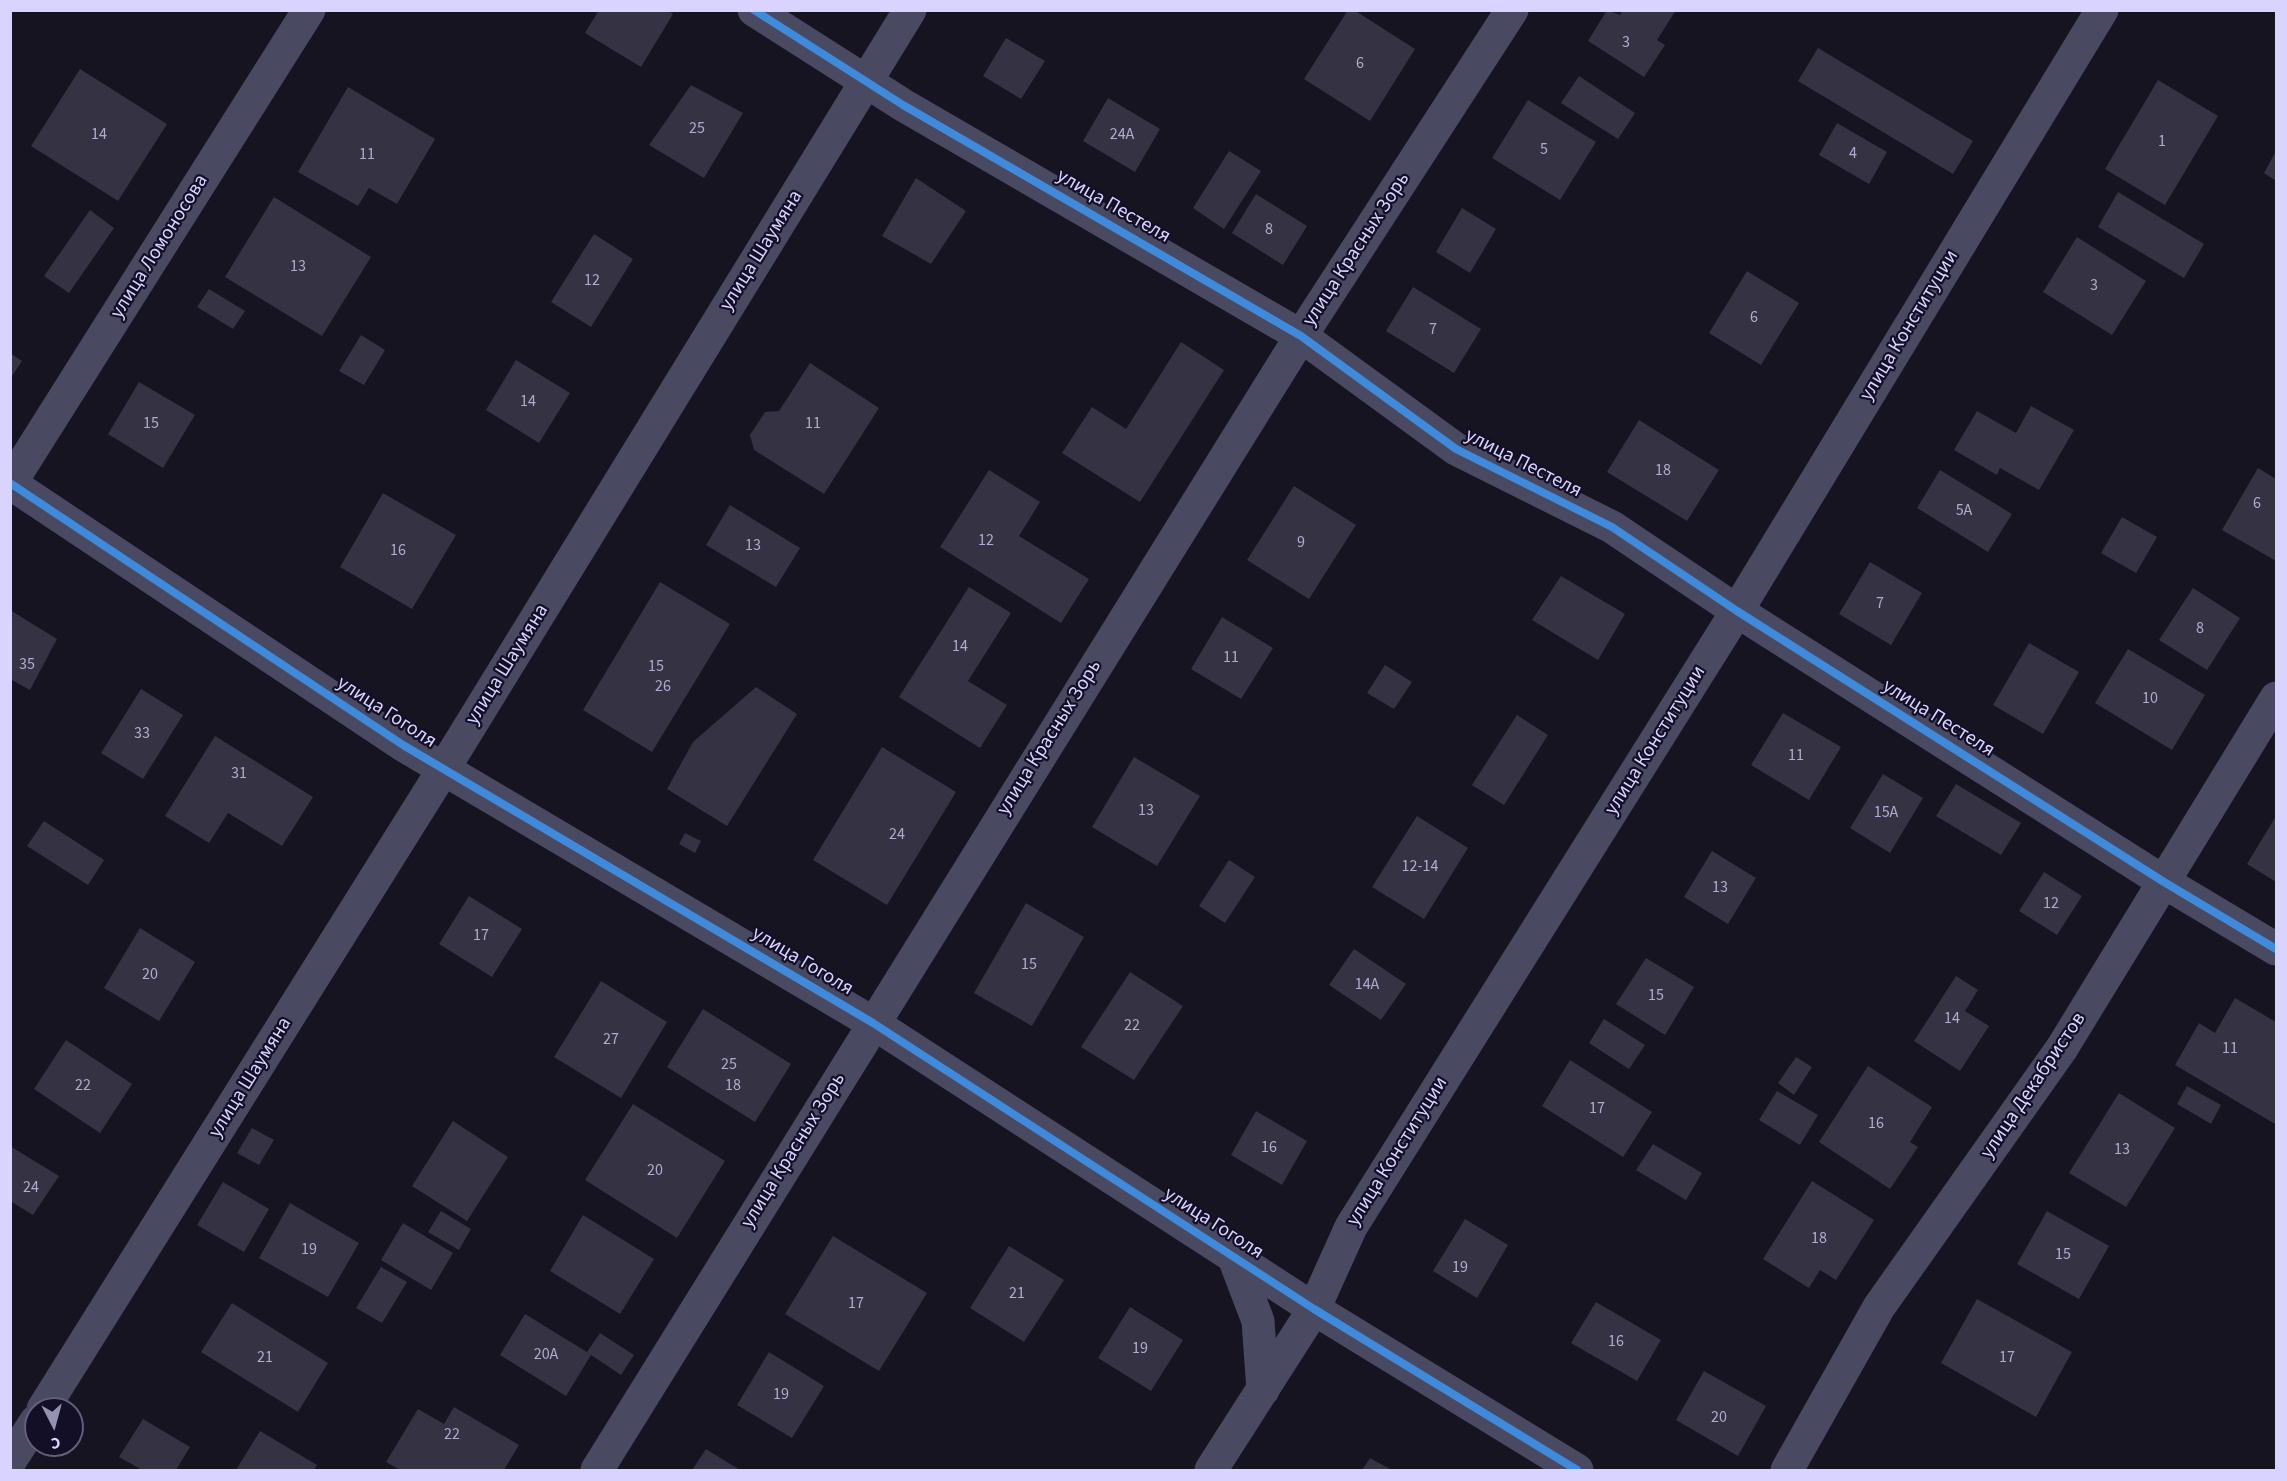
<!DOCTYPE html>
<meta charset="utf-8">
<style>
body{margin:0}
#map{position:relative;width:2287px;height:1481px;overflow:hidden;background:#161421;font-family:"Source Sans 3",sans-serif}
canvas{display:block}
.frame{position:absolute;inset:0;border:12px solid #d9d4ff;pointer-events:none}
.north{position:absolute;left:24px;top:1397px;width:60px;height:60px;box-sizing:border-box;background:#130f26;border:2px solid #625e7d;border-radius:50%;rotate:174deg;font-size:16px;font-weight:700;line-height:24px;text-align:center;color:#d9d4ff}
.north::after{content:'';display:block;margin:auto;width:21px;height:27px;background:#9591b1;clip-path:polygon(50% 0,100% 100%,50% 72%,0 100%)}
</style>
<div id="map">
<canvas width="2287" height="1481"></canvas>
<div class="frame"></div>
<div class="north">С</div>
</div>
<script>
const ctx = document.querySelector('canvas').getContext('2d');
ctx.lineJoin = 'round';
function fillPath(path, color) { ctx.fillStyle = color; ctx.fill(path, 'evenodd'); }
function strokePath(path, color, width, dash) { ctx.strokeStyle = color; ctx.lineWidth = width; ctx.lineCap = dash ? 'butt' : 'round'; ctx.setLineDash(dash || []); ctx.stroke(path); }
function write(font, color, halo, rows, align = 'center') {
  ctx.font = font + ' "Source Sans 3",sans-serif'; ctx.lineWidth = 4.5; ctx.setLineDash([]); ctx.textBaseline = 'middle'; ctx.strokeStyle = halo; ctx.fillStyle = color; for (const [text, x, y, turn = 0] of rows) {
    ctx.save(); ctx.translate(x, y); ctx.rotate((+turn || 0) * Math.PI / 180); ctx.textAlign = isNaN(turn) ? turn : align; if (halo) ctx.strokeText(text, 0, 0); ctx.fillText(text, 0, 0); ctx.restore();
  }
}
fillPath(new Path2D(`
 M599,10H667L673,14L641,67L585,33Z
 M1348,10H1354L1415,49L1370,121L1304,79Z
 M1607,10L1620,15L1623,10H1676L1657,40L1665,45L1644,77L1588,41Z
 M1006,38L1045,61L1021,99L983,76Z
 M1818,48L1973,141L1953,174L1798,81Z
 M80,69L167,124L118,201L31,146Z
 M1579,76L1635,113L1618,139L1561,103Z
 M2158,80L2218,116L2165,205L2105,169Z
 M691,85L743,113L704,178L649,145Z
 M348,87L435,139L397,204L369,188L358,206L298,172Z
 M1108,98L1160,129L1135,172L1083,141Z
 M1528,100L1596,142L1560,200L1492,158Z
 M1837,123L1887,152L1869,184L1819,155Z
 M1229,151L1261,171L1224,229L1193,208Z
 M2276,151V181L2264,173Z
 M916,178L966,211L931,264L882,236Z
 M2118,192L2204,244L2184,278L2098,227Z
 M1256,194L1307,226L1283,265L1232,233Z
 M274,197L371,257L322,336L225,277Z
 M1462,208L1496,229L1470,273L1436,252Z
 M90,210L114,228L69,293L44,276Z
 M594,234L633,259L591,327L551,302Z
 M2077,237L2146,281L2112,335L2043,292Z
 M1747,271L1799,303L1761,365L1709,333Z
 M1413,287L1481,329L1454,373L1386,331Z
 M209,289L245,311L233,329L197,307Z
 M361,335L385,350L364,385L339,371Z
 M1181,342L1224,370L1140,502L1062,453L1092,407L1126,429Z
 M10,353L22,361L10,379Z
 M516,360L570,393L539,443L486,410Z
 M810,363L879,408L824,494L754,450L750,435L765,412L779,411Z
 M139,382L195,415L163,468L108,434Z
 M2031,406L2074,430L2039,490L2000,468L1997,475L1954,450L1977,411L2016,433Z
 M1639,420L1719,470L1687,521L1607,472Z
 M2258,468L2276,479V561L2222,530Z
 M989,470L1040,502L1019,536L1089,579L1061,623L940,547Z
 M1940,470L2012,514L1988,552L1917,508Z
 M1294,486L1356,525L1309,599L1247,560Z
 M383,493L456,535L412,609L340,567Z
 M730,505L800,548L776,587L706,545Z
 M2122,517L2157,537L2136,573L2101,553Z
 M1870,562L1922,593L1891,645L1839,614Z
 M1561,576L1625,614L1598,660L1532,620Z
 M660,582L730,624L652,752L583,710Z
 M969,587L1011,613L968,681L1007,705L980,748L899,697Z
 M2193,588L2240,618L2207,670L2159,640Z
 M10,610L57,639L30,690L10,679Z
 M1222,617L1273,648L1241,699L1191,669Z
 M2029,643L2079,672L2043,734L1993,705Z
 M2128,649L2205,695L2172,750L2095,703Z
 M1385,665L1412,682L1394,709L1367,693Z
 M756,687L797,714L727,826L667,789L693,742Z
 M141,689L183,715L143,779L101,753Z
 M1783,713L1841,747L1809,800L1751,765Z
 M1517,715L1548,735L1504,805L1472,785Z
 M215,736L313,797L282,846L228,813L209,843L165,816Z
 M882,747L956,792L887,905L813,860Z
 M1134,757L1200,796L1157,866L1092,827Z
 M1883,774L1923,798L1890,853L1850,828Z
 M1956,784L2021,823L2001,855L1936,816Z
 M1417,816L1468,848L1424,919L1372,887Z
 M2276,816V882L2247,864Z
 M44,821L104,860L88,885L27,846Z
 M685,833L701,841L695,853L679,844Z
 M1712,851L1756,878L1728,924L1684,897Z
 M1229,860L1255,877L1225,923L1199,906Z
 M2044,872L2082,896L2057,935L2019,911Z
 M469,896L522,929L492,977L439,944Z
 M1026,903L1084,937L1032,1026L974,993Z
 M140,928L195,962L159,1021L104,988Z
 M1354,949L1406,984L1381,1020L1329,985Z
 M1646,958L1694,987L1665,1035L1616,1004Z
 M1130,972L1183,1006L1134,1080L1081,1047Z
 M1956,976L1978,990L1965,1011L1989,1026L1960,1071L1914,1041Z
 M601,981L667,1022L621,1098L554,1057Z
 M2235,998L2276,1022L2275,1124L2175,1065L2199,1023L2215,1033Z
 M703,1009L791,1064L755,1122L667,1067Z
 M1604,1019L1645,1045L1629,1069L1589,1043Z
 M66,1040L132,1084L100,1133L34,1089Z
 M1796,1057L1812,1067L1794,1095L1778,1083Z
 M1570,1060L1652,1112L1623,1157L1542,1106Z
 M1868,1066L1932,1107L1910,1142L1918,1147L1890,1189L1819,1142Z
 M2187,1086L2221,1105L2211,1124L2177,1104Z
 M1777,1091L1818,1115L1800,1145L1759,1120Z
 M2119,1093L2175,1128L2126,1207L2069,1173Z
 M633,1104L725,1161L677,1238L585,1180Z
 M1256,1111L1307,1141L1282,1185L1231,1155Z
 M453,1121L508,1157L467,1221L412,1186Z
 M252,1128L274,1140L259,1165L237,1153Z
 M1653,1144L1702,1173L1686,1200L1636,1170Z
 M10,1146L59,1176L33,1215L10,1201Z
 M1812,1181L1874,1220L1836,1280L1820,1270L1809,1288L1763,1259Z
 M223,1182L269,1209L244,1252L197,1225Z
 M290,1203L359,1243L328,1297L259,1258Z
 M441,1211L471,1229L459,1250L428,1232Z
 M2047,1211L2109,1246L2079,1299L2017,1264Z
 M583,1215L654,1259L620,1314L550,1271Z
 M1465,1219L1508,1245L1477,1298L1433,1271Z
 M403,1223L453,1253L431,1290L381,1260Z
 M833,1236L927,1293L879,1371L785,1314Z
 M1009,1246L1064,1280L1024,1342L970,1308Z
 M381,1267L407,1282L382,1323L356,1308Z
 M1977,1299L2072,1352L2036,1417L1941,1363Z
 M1596,1302L1661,1340L1637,1381L1571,1343Z
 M232,1303L328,1363L298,1412L201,1352Z
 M1130,1307L1183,1340L1151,1391L1098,1358Z
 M525,1314L587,1352L600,1333L634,1355L621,1375L591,1355L566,1396L500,1355Z
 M769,1352L824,1386L792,1438L737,1405Z
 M1704,1371L1766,1406L1738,1456L1676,1420Z
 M454,1407L519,1445L504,1470H400L386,1462L418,1409L444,1424Z
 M143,1419L190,1447L176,1470H142L119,1457Z
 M260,1431L317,1465L314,1470H236Z
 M706,1449L740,1470H692Z
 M1370,1458L1392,1470H1362Z`), '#343243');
strokePath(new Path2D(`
 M754,10L903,105L1301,336L1456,449L1612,527L1737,611L2164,882L2276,949
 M10,483L403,745L873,1023L1314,1309L1577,1470
 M10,484L309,10
 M1234,1258L1258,1321L1263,1390
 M43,1409L443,770L910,10
 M10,1461L36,1421
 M597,1470L1301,336L1512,10
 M1211,1470L1314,1309L1351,1227L1737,611L2102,10
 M1787,1470L1879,1307L2062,1048L2276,698`), '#4a4962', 33);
strokePath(new Path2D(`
 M754,10L903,105L1301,336L1456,449L1612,527L1737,611L2164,882L2276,949
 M10,483L403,745L873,1023L1314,1309L1577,1470`), '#408adc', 8);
write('16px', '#b0acd0', null, [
 ["3",1626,43],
 ["6",1360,64],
 ["25",697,129],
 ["14",99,135],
 ["24А",1122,135],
 ["1",2162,142],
 ["5",1544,150],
 ["4",1853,154],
 ["11",367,155],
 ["8",1269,230],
 ["13",298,267],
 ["12",592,281],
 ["3",2094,286],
 ["6",1754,318],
 ["7",1433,330],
 ["14",528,402],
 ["15",151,424],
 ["11",813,424],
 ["18",1663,471],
 ["6",2257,504],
 ["5А",1964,511],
 ["12",986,541],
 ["9",1301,543],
 ["13",753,546],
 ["16",398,551],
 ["7",1880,604],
 ["8",2200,629],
 ["14",960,647],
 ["11",1231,658],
 ["35",27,665],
 ["15",656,667],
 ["26",663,687],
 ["10",2150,699],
 ["33",142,734],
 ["11",1796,756],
 ["31",239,774],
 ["13",1146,811],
 ["15А",1886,813],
 ["24",897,835],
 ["12-14",1420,867],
 ["13",1720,888],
 ["12",2051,904],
 ["17",481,936],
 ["15",1029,965],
 ["20",150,975],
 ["14А",1367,985],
 ["15",1656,996],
 ["14",1952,1019],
 ["22",1132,1026],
 ["27",611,1040],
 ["11",2230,1049],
 ["25",729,1065],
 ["22",83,1086],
 ["18",733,1086],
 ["17",1597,1109],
 ["16",1876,1124],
 ["16",1269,1148],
 ["13",2122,1150],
 ["20",655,1171],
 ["24",31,1188],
 ["18",1819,1239],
 ["19",309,1250],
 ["15",2063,1255],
 ["19",1460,1268],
 ["21",1017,1294],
 ["17",856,1304],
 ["16",1616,1342],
 ["19",1140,1349],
 ["20А",546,1355],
 ["21",265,1358],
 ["17",2007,1358],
 ["19",781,1395],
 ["20",1719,1418],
 ["22",452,1435]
]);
write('20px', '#d9d4ff', '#130f26', [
 ["улица Пестеля",1113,207,30],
 ["улица Ломоносова",160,247,-58],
 ["улица Красных Зорь",1357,250,-57],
 ["улица Шаумяна",762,251,-58],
 ["улица Конституции",1910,326,-59],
 ["улица Пестеля",1523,464,27],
 ["улица Шаумяна",508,665,-58],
 ["улица Гоголя",386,713,33],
 ["улица Пестеля",1938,719,32],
 ["улица Красных Зорь",1050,738,-58],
 ["улица Конституции",1656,741,-58],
 ["улица Гоголя",802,962,31],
 ["улица Шаумяна",251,1078,-58],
 ["улица Декабристов",2034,1086,-56],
 ["улица Красных Зорь",794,1151,-58],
 ["улица Конституции",1398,1152,-58],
 ["улица Гоголя",1213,1224,33]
]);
</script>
